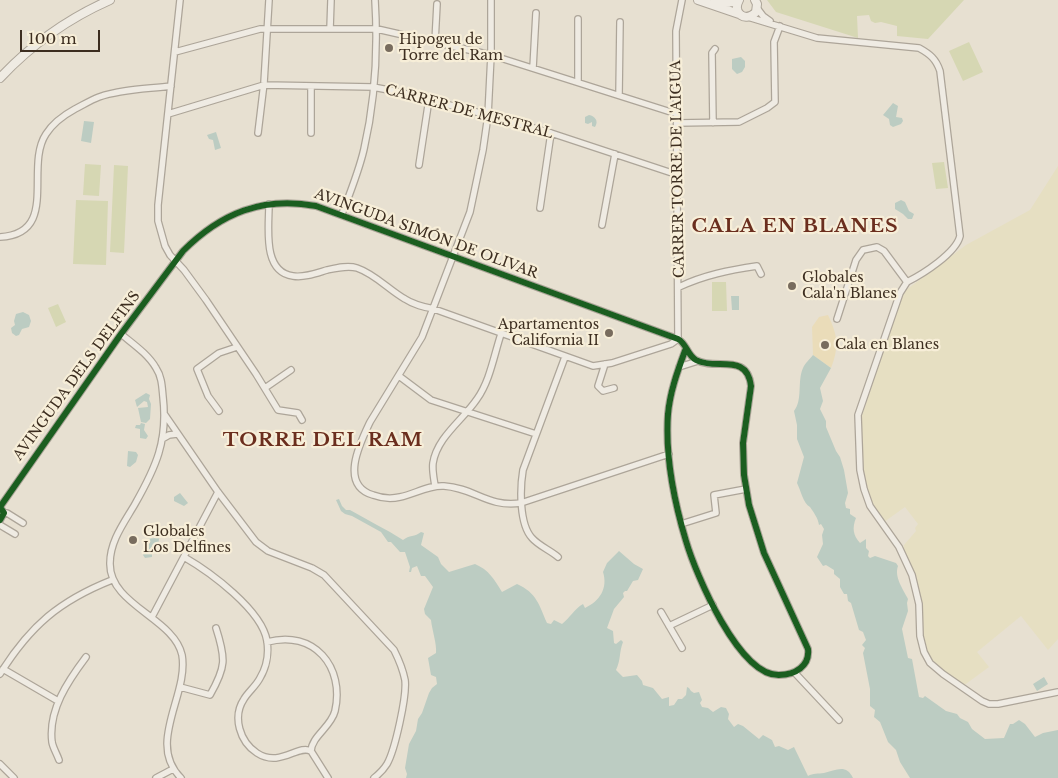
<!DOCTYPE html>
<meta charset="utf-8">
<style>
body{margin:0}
#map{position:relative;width:1058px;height:778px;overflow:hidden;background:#e7e0d1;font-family:"Libre Baskerville",serif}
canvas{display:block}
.scale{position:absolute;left:20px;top:30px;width:80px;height:22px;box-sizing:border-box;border:2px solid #3d2e20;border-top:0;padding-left:6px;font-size:15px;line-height:18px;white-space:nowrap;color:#3d2e20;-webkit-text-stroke:4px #f7eed8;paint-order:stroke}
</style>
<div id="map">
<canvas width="1058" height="778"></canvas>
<div class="scale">100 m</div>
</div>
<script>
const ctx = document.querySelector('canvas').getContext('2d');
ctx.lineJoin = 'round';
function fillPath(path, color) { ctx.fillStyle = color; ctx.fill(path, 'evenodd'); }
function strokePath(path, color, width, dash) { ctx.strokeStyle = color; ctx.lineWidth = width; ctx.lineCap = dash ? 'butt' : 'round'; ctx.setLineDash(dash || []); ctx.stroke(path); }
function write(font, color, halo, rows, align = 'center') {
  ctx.font = font + ' "Libre Baskerville",serif'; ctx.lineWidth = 4.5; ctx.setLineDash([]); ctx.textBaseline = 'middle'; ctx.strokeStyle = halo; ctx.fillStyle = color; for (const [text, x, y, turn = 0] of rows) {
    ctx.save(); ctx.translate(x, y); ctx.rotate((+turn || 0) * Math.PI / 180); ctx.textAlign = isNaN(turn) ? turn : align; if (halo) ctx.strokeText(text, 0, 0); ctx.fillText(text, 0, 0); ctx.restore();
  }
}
fillPath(new Path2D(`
 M1058,166V639L1048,650L1021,616L977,652L989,667L963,686L930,660L924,640L922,620L903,550L904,545L916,531L915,528L918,524L905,507L884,522L875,508L865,486L861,467L860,422L902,293L966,245L1030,210Z`), '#e6dfc2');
fillPath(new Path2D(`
 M767,0H964L928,39L897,36V26L881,22L875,23L871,21L869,15L857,16L858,38L776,12Z
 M969,42L983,72L963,81L949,51Z
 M944,162L948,188L936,189L932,163Z
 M85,164L101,165L99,196L83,195Z
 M114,165L128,166L124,253L110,252Z
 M76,200L108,201L106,265L73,264Z
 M712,282H726L727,311H712Z
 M58,304L66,322L56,327L48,308Z`), '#d6d7b3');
fillPath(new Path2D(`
 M828,315C838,335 839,348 831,368L813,355L812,327L819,317Z`), '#eadcb9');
fillPath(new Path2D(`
 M741,57L745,61V67L742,72L737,74L732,69V59Z
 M893,103L898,106L896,117L902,118L903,121L901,124L893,127L890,125L889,119L883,115Z
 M589,115C595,116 599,121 595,127L592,126V122L588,124L585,123V117Z
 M84,121L94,122L91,143L81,141Z
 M216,132L221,148L215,150L213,140L209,139L207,135Z
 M901,200L905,202L909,211L914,214L912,219H908L903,214L895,209V203Z
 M731,296H739V310H732Z
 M23,312L29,315L31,321L29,327L22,329L19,335L16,336L12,333L11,328L15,325L14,321L16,314Z
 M813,355L831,368L820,388L823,401L820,409L826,421V427L836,451L840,457L844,470L848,493L845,503L846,508L850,509V514L856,518C852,528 853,535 860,543L866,539V548L869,551L868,556L870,558L875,556L896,563L898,566C894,577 903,589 908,599L907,603L908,611L902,629L908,658L912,659L919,697L923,698L925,696L946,711L957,714L960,718L968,722L972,729L985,739L1004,738L1010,724H1013L1019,720L1025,724L1035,737L1043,733L1058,730V778H910L900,762L896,750L888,742L880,722L874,717L875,710L870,706V689L863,653L865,648L862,645L866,640L863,632L859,630L851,603L848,601L847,594H844L840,587V579L834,574V570L826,565L823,566L817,557L823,544L822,535L824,529L821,524L819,525C818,518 814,513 810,507C803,503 801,491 797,483L804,457L797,439V425L794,411C803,400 797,381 803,368C805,363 810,359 813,355Z
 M146,393L150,395L149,399L151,404L150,419L146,423L141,422L138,408L148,407L147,402L144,401L137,407L135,400Z
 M141,423L145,424L144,430L148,436L146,439L140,438V429L135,428L136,425H140Z
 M128,451L136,452L138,455L136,462L130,467L127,466Z
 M180,493L188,503L184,506L174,501V497Z
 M339,499L342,506L346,510H350C367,520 386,529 403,540C409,535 415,537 421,532L424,533L421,545L438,557L441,564L449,572L475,564C489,570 494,579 502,592L517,584C537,593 539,605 547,623L551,624L554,620L562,624C570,618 574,609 583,604L585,608C600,601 608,588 603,572L607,563L619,551L634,564L643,569L638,580L633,581L627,591H625L623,593L624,597L614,609L607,628L613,631L614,643L616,644L621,640L623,642C619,652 621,660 616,670L623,677L637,675L642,681L643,685L653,688L662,699L669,697V706L674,705L678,699H682L686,695L687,687L689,688L691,691L694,693L699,692L702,700L700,703L702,707L708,708L713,712L721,707L726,708L729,714L728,719L734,727L738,724L743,726L759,739L763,735L772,740L775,747L779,746L788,750L794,747L808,776C813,773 818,774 824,773C835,771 846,763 853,778H406L407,774L405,768L409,744L416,731L418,719L422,713L429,693L432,688L437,684L436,677L431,675L428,658L436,653C437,644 432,630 431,620L425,614L424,609L433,587L425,576H421L417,566L412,568L411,572H409L410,567L405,552H400L391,542H388L381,532L352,516L345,514L341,511L336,500Z
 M159,532L162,535L159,539L157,551L152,554V557L145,558L143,555L146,550L144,542L146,539L156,538V534Z
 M1044,677L1048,684L1037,691L1033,684Z`), '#bcccc2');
const minor = new Path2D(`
 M180,0L158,205V221L165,246L170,255L184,270L206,300L256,374L278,410L298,413L302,420
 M491,0V55L488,115L483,150L470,212L422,337L370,422C360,443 339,485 373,495C381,498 391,499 400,497C415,494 428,485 444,486C475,488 488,508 521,503L669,454
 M757,8L763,16L770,21
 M748,17L817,38L919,48C930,54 936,59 940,71L960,236C956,253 923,274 907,282
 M330,29L331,0
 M435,42L437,4
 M175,52L260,29H377L491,55L677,114
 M533,68L536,13
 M578,82V19
 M311,86V133
 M619,95L620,22
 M168,114L264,85L373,87L399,92L488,115L551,133L678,175
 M677,123L739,122L767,108L775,102L774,42L780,26
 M713,123L712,53L715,49
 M258,133L264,83L269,0
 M419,165L429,99
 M269,204C269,227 262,272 293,276C304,278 317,273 327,270C336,268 348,265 357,268C375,274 389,290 405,299C414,305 424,307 434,309L593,366L612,363L671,344L678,339
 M540,208L551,133
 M342,214C350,193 359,171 364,149C375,101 378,49 375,0
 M602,225L615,154
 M0,237C60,234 24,167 46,134C53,123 64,115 75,109C83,105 91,100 99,97C122,89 148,89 171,86
 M907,282L900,293L858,415L860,470L864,489L870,506L899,547L912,575L919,604L920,636L924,652L930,663L943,674L982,701L989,704H998L1058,692
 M679,287C704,275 730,270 757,266L761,274
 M837,319L856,260L863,250L877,247L884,251L907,282
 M121,334C133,344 148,354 156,368C162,377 162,387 163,397C168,441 156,467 135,504C124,523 110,541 110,563C109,605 174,618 182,655C189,695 146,743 181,778
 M678,339L676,31L682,0
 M605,364L598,386L603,391L614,388
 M679,367L698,361
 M399,376L431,400L536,434
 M265,388L291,370
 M219,411L208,396L197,369L219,353L237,347
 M165,415L218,492L256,542L268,551L312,568L324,575L394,650C399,660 403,670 405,680C407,696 395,750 387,764C384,769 379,774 374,778
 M162,439L169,435L177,434
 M435,486C434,479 432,470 433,463C437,437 463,420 477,399C490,381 494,355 501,334
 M4,513H7L23,523
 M0,520L4,513L0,507L121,334L183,251C221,213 263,196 316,206L678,339C687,344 687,355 696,360C716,371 747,352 751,386L743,443L744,475L749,505L764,553L808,649C810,666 795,675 779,675C739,676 696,575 686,541C674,501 665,456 668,414C670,391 678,370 686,348
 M681,524L716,513L714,495L746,489
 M0,525L15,534
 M184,557C210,572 262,610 267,641C269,654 266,668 260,678C256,686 248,692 244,699C232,717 240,742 257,753C280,768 298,744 311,751L328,778
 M558,557C550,550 539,546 532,538C519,524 520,488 523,470L565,357
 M661,612L682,648
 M152,617L218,492
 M669,626L713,605
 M267,642C314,629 345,667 335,711C331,727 312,736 311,751
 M3,669L58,701
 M795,673L839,720
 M0,674C30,626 59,601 112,580
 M180,687L210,695C226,667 226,659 216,628
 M59,760C57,754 53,748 52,742C48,710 68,681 86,657
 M0,764L14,778
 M156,778L173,769`);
const tertiary = new Path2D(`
 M698,0L739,14
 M739,0C732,13 745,23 756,12L757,4L755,0
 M714,3L737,2
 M0,78C31,45 69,18 110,0`);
strokePath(minor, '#ada599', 8);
strokePath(tertiary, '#ada599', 10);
strokePath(minor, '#efebe3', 5.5);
strokePath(tertiary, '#efebe3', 8);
strokePath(new Path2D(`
 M0,520L4,513L0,507L121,334L183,251C221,213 263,196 316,206L678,339C687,344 687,355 696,360C716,371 747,352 751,386L743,443L744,475L749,505L764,553L808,649C810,666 795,675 779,675C739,676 696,575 686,541C674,501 665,456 668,414C670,391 678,370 686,348`), '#1b5e20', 6);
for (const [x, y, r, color] of [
 [389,48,5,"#786c5e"],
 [792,286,5,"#786c5e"],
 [609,333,5,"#786c5e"],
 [825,345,5,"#786c5e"],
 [133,540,5,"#786c5e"]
]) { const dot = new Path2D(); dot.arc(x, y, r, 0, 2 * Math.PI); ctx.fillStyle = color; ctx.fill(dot); strokePath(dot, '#f7eed8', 2); }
write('14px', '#3d2e20', '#f7eed8', [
 ["Hipogeu de",399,40],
 ["Torre del Ram",399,56],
 ["Globales",802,278],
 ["Cala'n Blanes",802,294],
 ["Apartamentos",599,325,"right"],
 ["California II",599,341,"right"],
 ["Cala en Blanes",835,345],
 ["Globales",143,532],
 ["Los Delfines",143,548]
], 'left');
write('14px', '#3d2e20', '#f7eed8', [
 ["CARRER DE MESTRAL",469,112,15],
 ["CARRER TORRE DE L'AIGUA",678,169,-91],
 ["AVINGUDA SIMÓN DE OLIVAR",426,234,20],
 ["AVINGUDA DELS DELFINS",77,376,-54]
]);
ctx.letterSpacing = '1px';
write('bold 19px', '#6b2e1e', '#f7eed8', [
 ["CALA EN BLANES",795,227],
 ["TORRE DEL RAM",323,441]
]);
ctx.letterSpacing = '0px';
</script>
